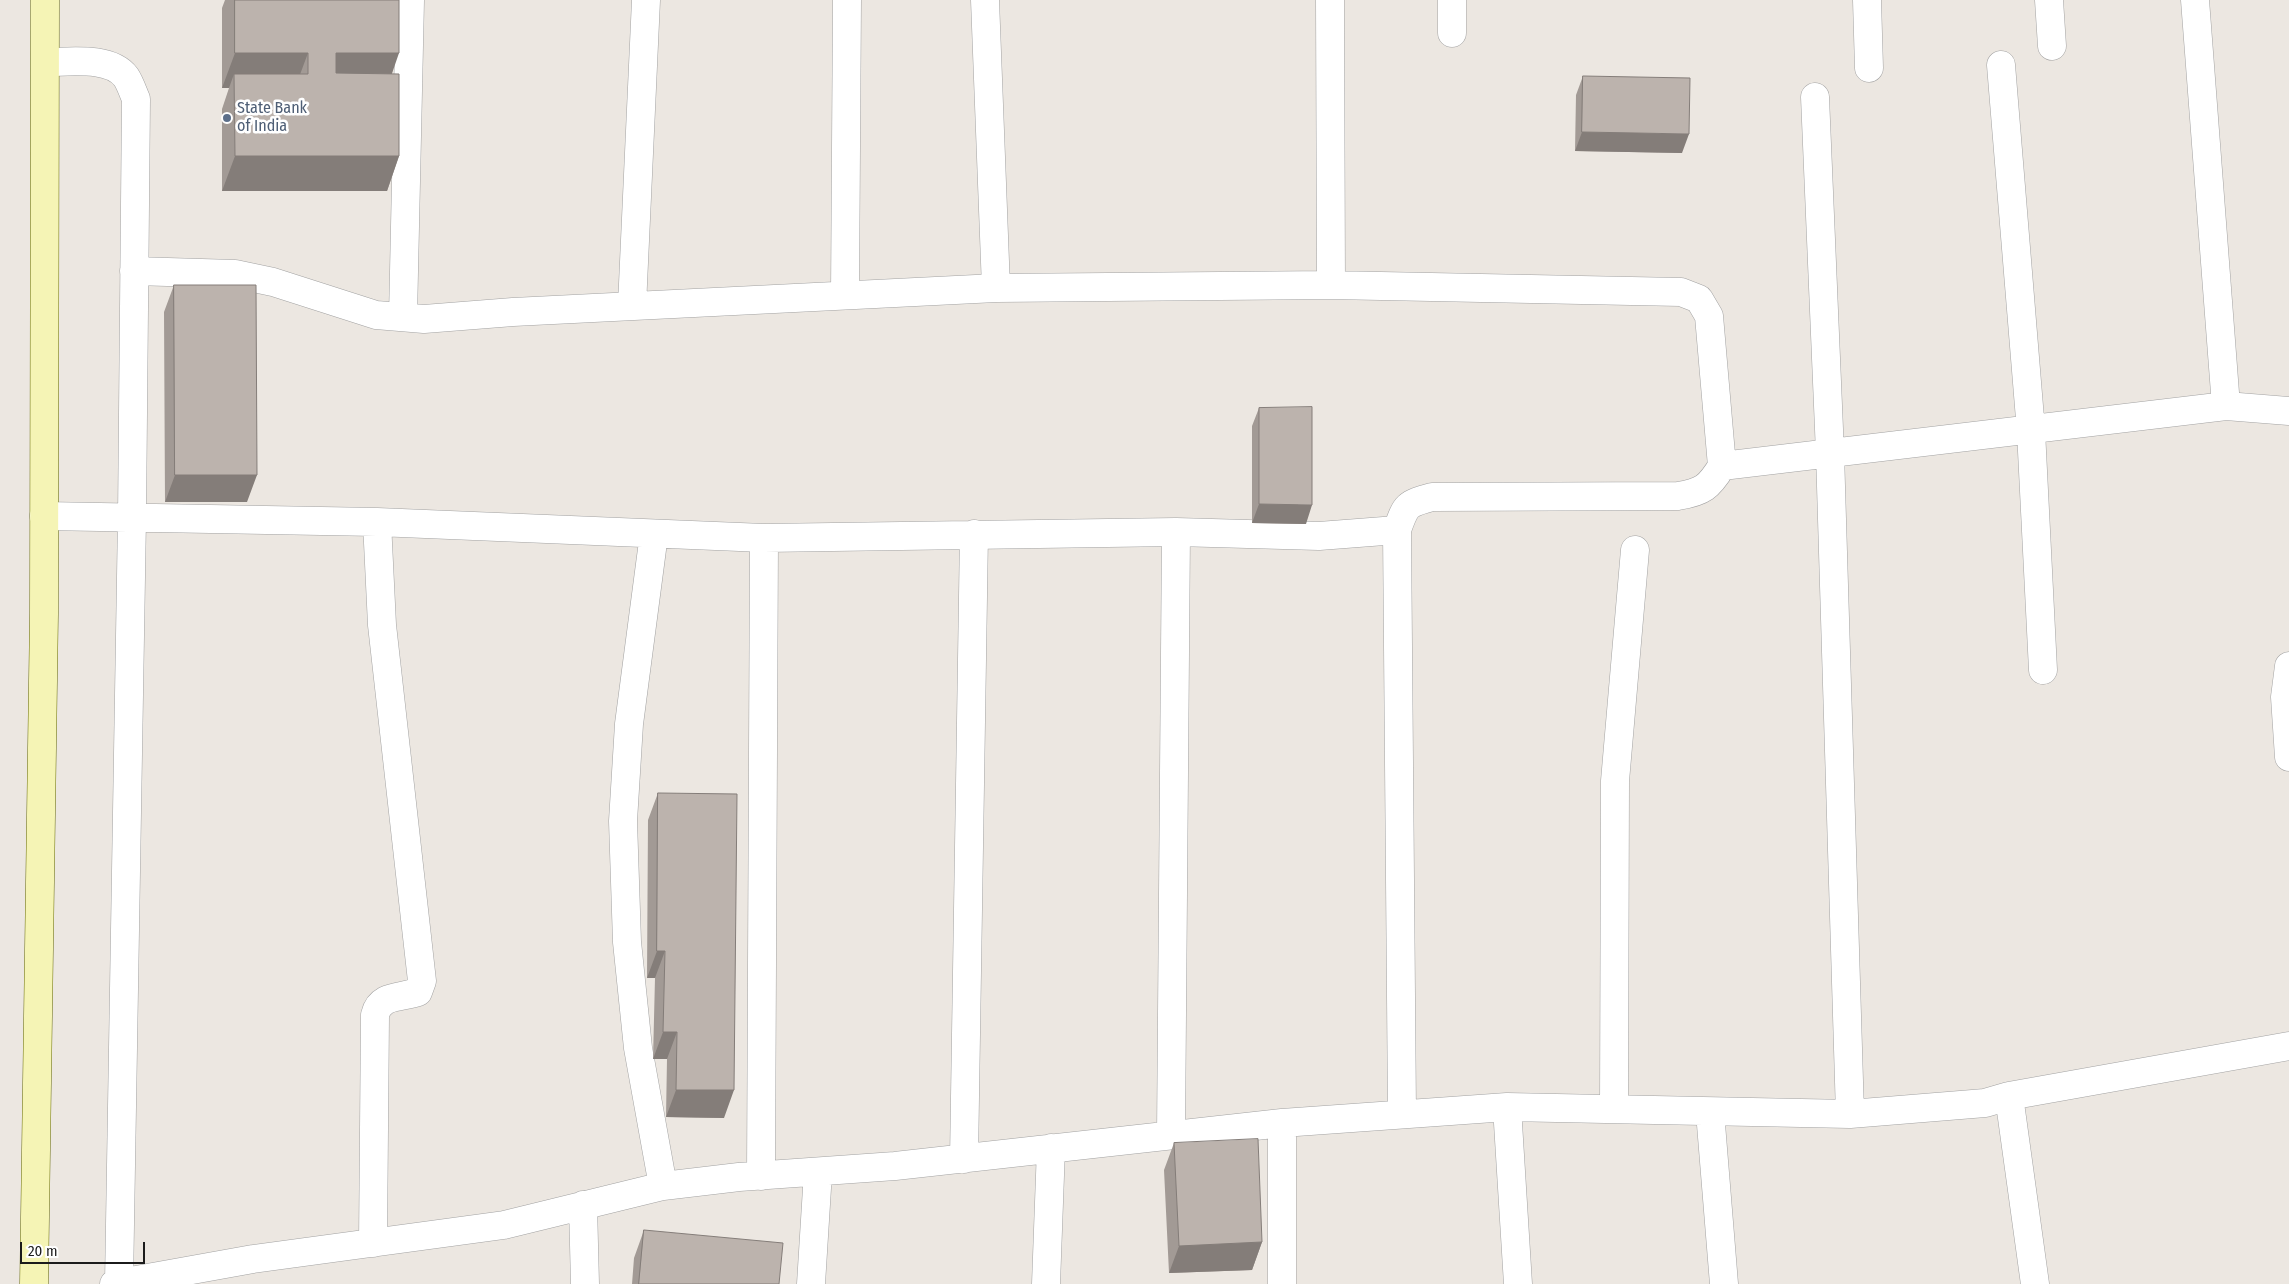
<!DOCTYPE html>
<style>
body{margin:0}
#map{position:relative;width:2289px;height:1284px;overflow:hidden;background:#ece7e1;font-family:"Fira Sans Condensed",sans-serif}
canvas{display:block}
.scale{position:absolute;left:20px;top:1242px;width:125px;height:22px;box-sizing:border-box;border:2px solid #1b1b1b;border-top:0;padding-left:6px;font-size:15px;line-height:18px;white-space:nowrap;color:#1b1b1b;-webkit-text-stroke:4px #fff;paint-order:stroke}
</style>
<div id="map">
<canvas width="2289" height="1284"></canvas>
<div class="scale">20 m</div>
</div>
<script>
const ctx = document.querySelector('canvas').getContext('2d');
ctx.lineJoin = 'round';
function strokePath(path, color, width, dash) { ctx.strokeStyle = color; ctx.lineWidth = width; ctx.lineCap = dash ? 'butt' : 'round'; ctx.setLineDash(dash || []); ctx.stroke(path); }
function fillPath(path, color) { ctx.fillStyle = color; ctx.fill(path, 'evenodd'); }
function write(font, color, halo, rows, align = 'center') {
  ctx.font = font + ' "Fira Sans Condensed",sans-serif'; ctx.lineWidth = 5; ctx.setLineDash([]); ctx.textBaseline = 'middle'; ctx.strokeStyle = halo; ctx.fillStyle = color; for (const [text, x, y, turn = 0] of rows) {
    ctx.save(); ctx.translate(x, y); ctx.rotate((+turn || 0) * Math.PI / 180); ctx.textAlign = isNaN(turn) ? turn : align; if (halo) ctx.strokeText(text, 0, 0); ctx.fillText(text, 0, 0); ctx.restore();
  }
}
const street = new Path2D(`
 M985,0L996,288L1331,285L1681,292L1699,299L1709,316L1722,466
 M1330,0L1331,285
 M1867,0L1869,68
 M2049,0L2052,46
 M1452,33V0
 M47,62C70,62 110,56 126,77C130,83 133,92 136,99L132,518L119,1283
 M2001,65L2031,431L2043,670
 M1815,97L1830,453L1850,1114
 M134,271L235,274L273,282L376,315L424,319L513,312L996,288
 M845,295L847,0
 M632,306L646,0
 M403,317L410,0
 M2226,406L2289,411
 M44,516L377,522L764,538L1176,532L1319,536L1397,530C1406,505 1406,504 1432,497L1678,496C1703,492 1709,487 1722,466L2226,406L2195,0
 M1397,530L1402,1113
 M654,534L629,724L623,821L627,942L638,1048L663,1186
 M2289,666L2285,697L2289,757
 M2009,1096L2035,1284
 M1507,1107L1850,1114L1985,1103L2009,1096L2289,1046
 M1614,1109L1615,781L1635,550
 M1710,1112L1724,1284
 M1282,1123V1284
 M1171,1134L1176,532
 M964,1159L974,534
 M761,1176L764,538
 M583,1205L585,1284
 M373,1243L375,1015C380,994 401,998 418,992L422,981L382,625L377,522
 M114,1284L253,1259L504,1225L663,1186L739,1177L895,1166L1282,1123L1507,1107L1518,1284
 M811,1284L818,1172
 M1046,1284L1051,1148`);
const secondary = new Path2D(`
 M34,1284L44,614L45,0`);
strokePath(street, '#a2a2a2', 29);
strokePath(secondary, '#666a0a', 29);
strokePath(street, '#fff', 28);
strokePath(secondary, '#f5f4b5', 28);
fillPath(new Path2D(`
 M225,0H399L392,73L399,156L387,191H222V109L229,88H222V8Z
 M1583,76L1682,153L1575,151L1576,95Z
 M174,285L247,502H165L164,312Z
 M1259,408L1306,524L1252,523V426Z
 M658,793L724,1118L666,1117L667,1059H653L655,978H647L648,820Z
 M1174,1143L1262,1242L1252,1270L1169,1273L1164,1170Z
 M644,1230L779,1284H632L634,1258Z`), '#a29a95');
fillPath(new Path2D(`
 M235,53H308L295,88L234,74L229,88H222Z
 M336,53H399L387,88H323Z
 M1582,132L1689,134L1682,153L1575,151Z
 M235,156H399L387,191H222Z
 M175,475H257L247,502H165Z
 M1259,504L1312,505L1306,524L1252,523Z
 M657,951H665L655,978H647Z
 M663,1032H677L667,1059H653Z
 M676,1090H734L724,1118L666,1117Z
 M1262,1242L1252,1270L1169,1273L1179,1246Z`), '#847d79');
const building = new Path2D(`
 M235,0H399V53H336V73L399,74V156H235L234,74H308V53H235Z
 M1583,76L1690,78L1689,134L1582,132Z
 M174,285H256L257,475H175Z
 M1312,407V505L1259,504V408Z
 M658,793L737,794L734,1090H676L677,1032H663L665,951H657Z
 M1258,1139L1262,1242L1179,1246L1174,1143Z
 M644,1230L783,1243L779,1284H639Z`);
fillPath(building, '#bcb3ad');
strokePath(building, '#847d79', 1);
for (const [x, y, r, color] of [
 [227,118,5,"#5c6f8a"]
]) { const dot = new Path2D(); dot.arc(x, y, r, 0, 2 * Math.PI); ctx.fillStyle = color; ctx.fill(dot); strokePath(dot, '#fff', 2); }
write('16px', '#4e5e75', '#fff', [
 ["State Bank",237,109],
 ["of India",237,127]
], 'left');
</script>
